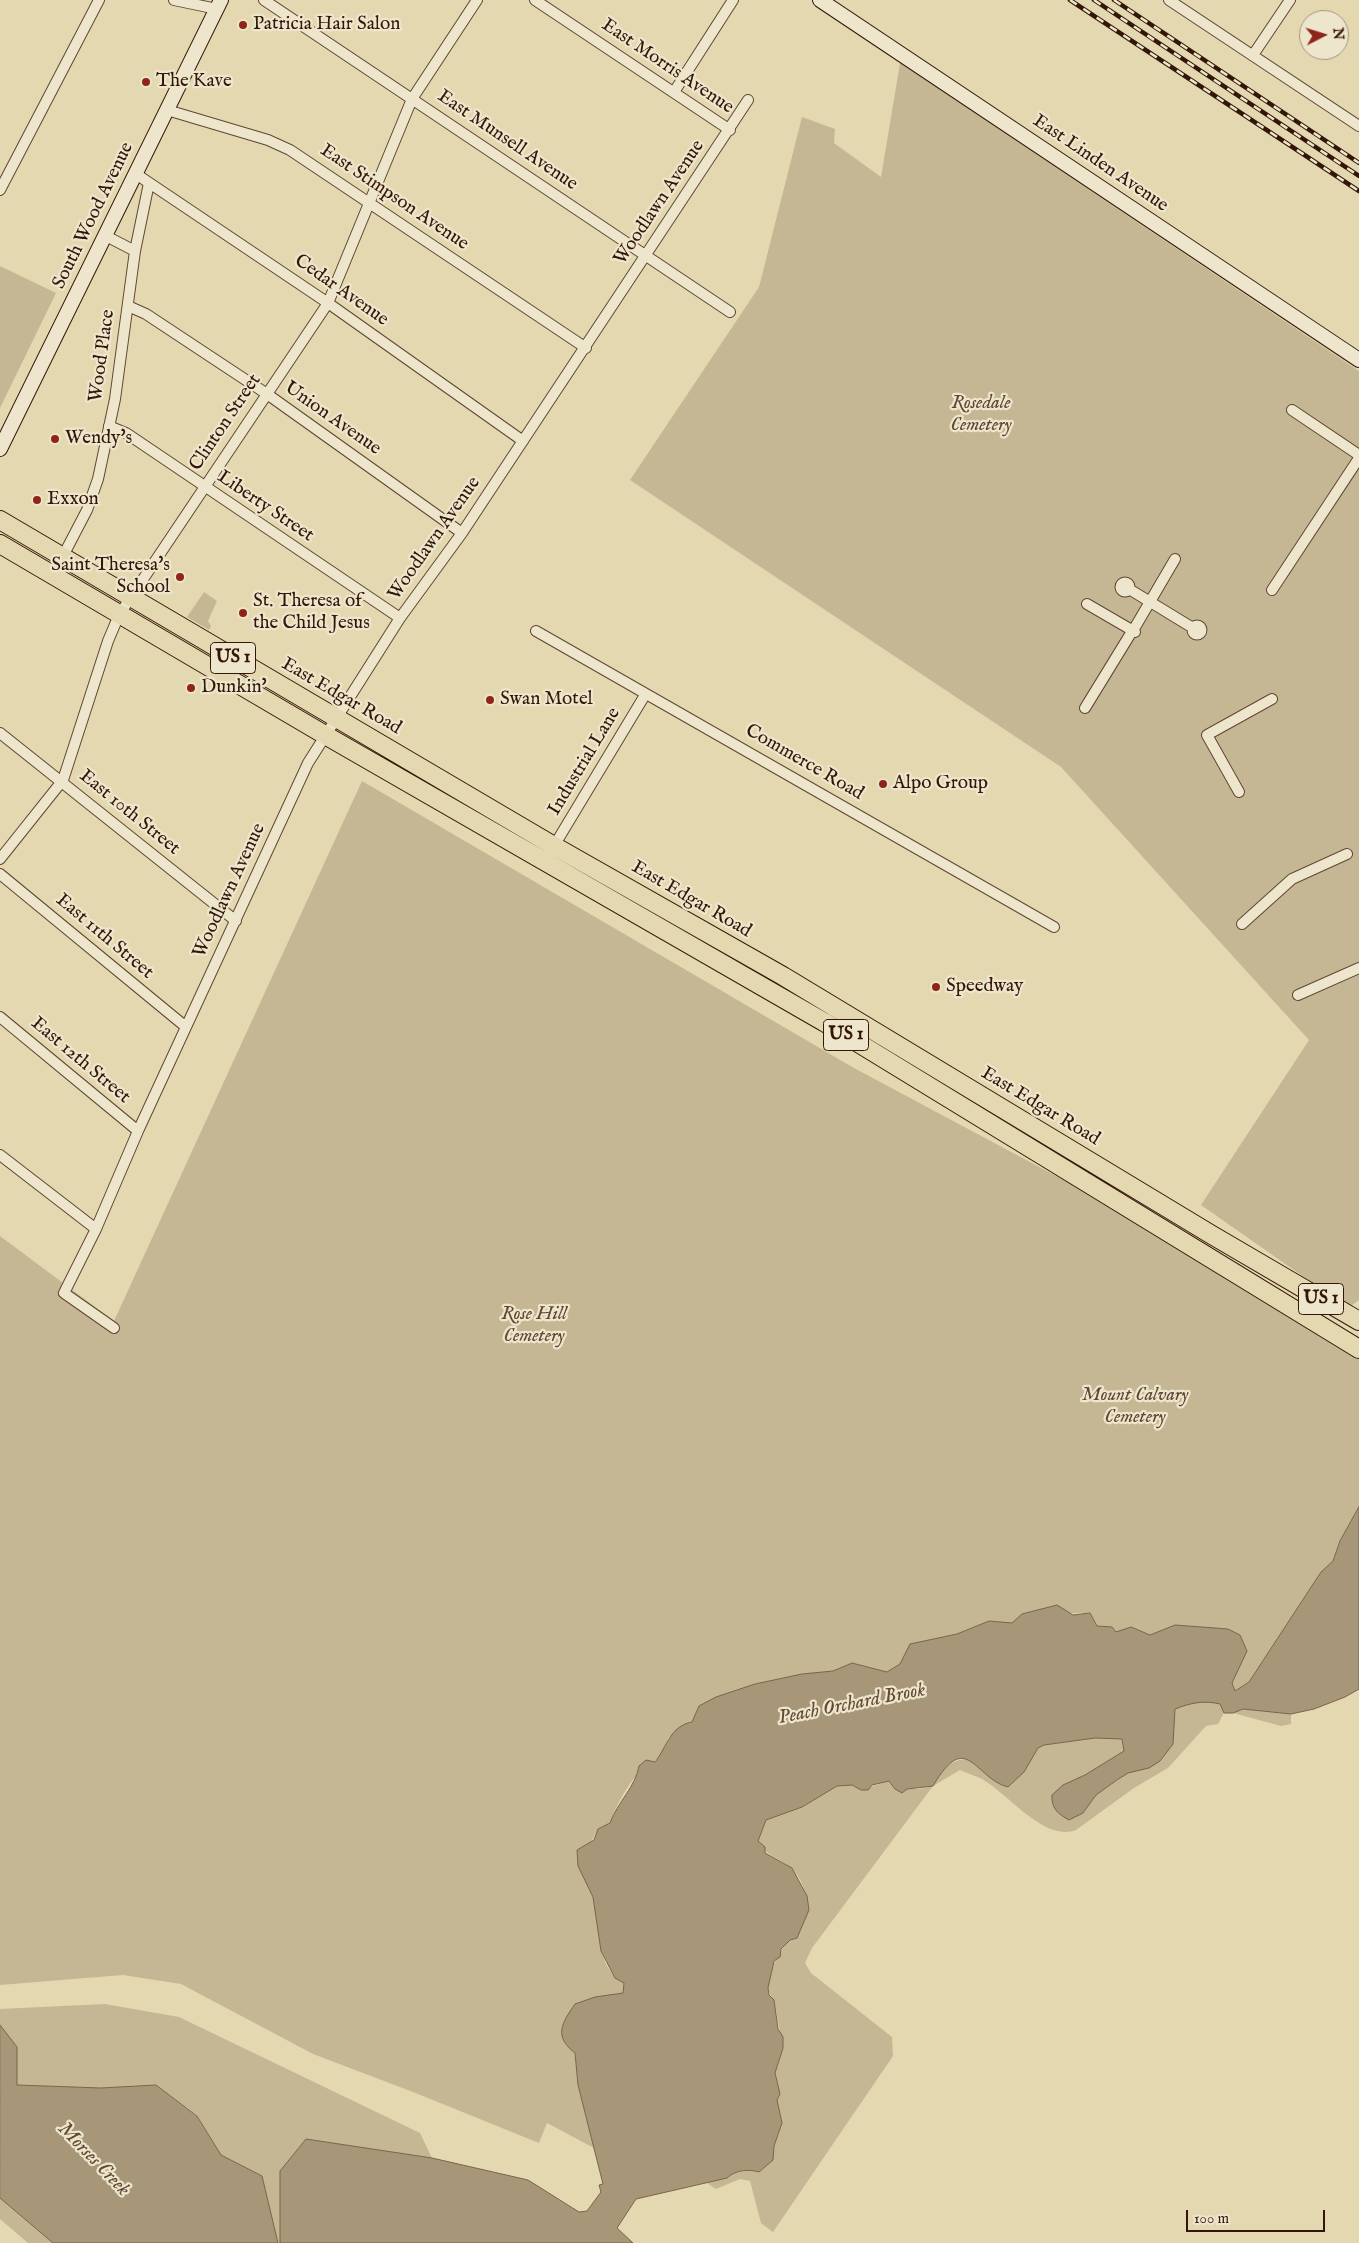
<!DOCTYPE html>
<style>
body{margin:0}
#map{position:relative;width:1359px;height:2243px;overflow:hidden;background:#e4d8b1;font-family:"IM FELL English",serif}
canvas{display:block}
.north{position:absolute;left:1299px;top:10px;width:50px;height:50px;box-sizing:border-box;background:#ede6cc;border:1px solid #a3937e;border-radius:50%;rotate:85deg;font-size:14px;font-weight:700;line-height:20px;text-align:center;color:#341608}
.north::after{content:'';display:block;margin:auto;width:18px;height:22px;background:#8f2418;clip-path:polygon(50% 0,100% 100%,50% 72%,0 100%)}
.scale{position:absolute;left:1186px;top:2210px;width:139px;height:22px;box-sizing:border-box;border:2px solid #341608;border-top:0;padding-left:6px;font-size:15px;line-height:18px;white-space:nowrap;color:#341608;-webkit-text-stroke:4px #ede6cc;paint-order:stroke}
</style>
<div id="map">
<canvas width="1359" height="2243"></canvas>
<div class="north">N</div>
<div class="scale">100 m</div>
</div>
<script>
const ctx = document.querySelector('canvas').getContext('2d');
ctx.lineJoin = 'round';
function fillPath(path, color) { ctx.fillStyle = color; ctx.fill(path, 'evenodd'); }
function strokePath(path, color, width, dash) { ctx.strokeStyle = color; ctx.lineWidth = width; ctx.lineCap = dash ? 'butt' : 'round'; ctx.setLineDash(dash || []); ctx.stroke(path); }
function write(font, color, halo, rows, align = 'center') {
  ctx.font = font + ' "IM FELL English",serif'; ctx.lineWidth = 4.5; ctx.setLineDash([]); ctx.textBaseline = 'middle'; ctx.strokeStyle = halo; ctx.fillStyle = color; for (const [text, x, y, turn = 0] of rows) {
    ctx.save(); ctx.translate(x, y); ctx.rotate((+turn || 0) * Math.PI / 180); ctx.textAlign = isNaN(turn) ? turn : align; if (halo) ctx.strokeText(text, 0, 0); ctx.fillText(text, 0, 0); ctx.restore();
  }
}
fillPath(new Path2D(`
 M900,63L1359,371V1300L1351,1306L1341,1303L1201,1205L1309,1040L1061,767L630,480L759,287L802,117L835,129L834,143L881,177Z
 M0,266L56,293L0,408Z
 M204,592L217,601L208,621L211,626L209,630L187,617Z
 M362,781L854,1068L1073,1185L1359,1359V1507L1340,1541L1333,1561L1321,1572L1249,1682L1234,1691L1232,1683L1235,1677L1228,1629L1175,1625L1150,1635L1131,1627L1116,1632L1112,1627L1097,1626L1090,1613L1022,1614L1012,1623L989,1621L957,1634L911,1644L900,1664L887,1672L852,1663L833,1671L802,1674L755,1684L716,1697L692,1722L668,1738C661,1762 654,1759 638,1774C627,1785 615,1808 610,1823L598,1829L578,1866C583,1876 591,1887 593,1898C600,1926 595,1968 624,1983L623,1993L595,1997L575,2053L578,2085L594,2148L547,2123L539,2143L413,2092L313,2054L181,1984L123,1975L0,1985V1236L114,1321Z
 M1209,1701L1220,1704L1224,1713L1218,1724L1206,1726L1168,1768L1134,1788L1076,1830C1045,1842 1010,1796 985,1781C978,1776 968,1774 960,1770L933,1786L812,1948L805,1963L811,1973L892,2037L893,2056L773,2232L761,2223L750,2181L740,2179L716,2189L707,2183C725,2178 740,2168 759,2172L773,2160L774,2146L782,2123L777,2100L780,2094L775,2073L783,2048L774,2000C753,1975 798,1932 809,1910C807,1896 802,1877 791,1868C777,1856 768,1858 758,1841L766,1820L802,1807L837,1786L852,1785L861,1790L889,1781L895,1789H919L933,1786C942,1770 950,1759 969,1759L981,1768L1029,1764C1033,1755 1035,1749 1044,1745L1095,1738L1122,1739L1125,1751L1085,1775L1063,1785L1083,1813L1096,1795L1128,1773L1175,1719L1174,1709L1190,1703Z
 M1243,1709L1291,1714V1724L1281,1726L1233,1713Z
 M105,2004L179,2017L420,2133L432,2158L306,2139L280,2171V2243H278L262,2176L221,2155L197,2115L156,2085L101,2088L17,2085V2047L0,2025V2009Z
 M0,2198L53,2243H28L0,2219Z`), '#c6b794');
const water = new Path2D(`
 M1359,1507V1689L1345,1697L1314,1709L1291,1714L1243,1709L1233,1713H1224L1220,1704C1204,1700 1190,1703 1175,1709L1173,1744L1160,1761L1149,1768L1128,1773L1117,1780L1096,1795L1083,1813L1069,1820C1058,1814 1051,1808 1052,1795L1063,1785L1085,1775L1124,1751L1122,1739L1095,1738L1044,1745L1038,1748L1024,1772L1008,1787C974,1778 967,1728 933,1786L907,1789L902,1793L895,1789L889,1781L872,1785L868,1790H861L852,1785L837,1786L802,1807L766,1820L758,1841L765,1847V1853L792,1868L807,1896L809,1910L797,1938L790,1940L781,1949L780,1957L774,1961L768,1988L769,1995L774,2000L778,2029L783,2037V2048L775,2073L780,2094L777,2100L782,2123L774,2146L773,2160L759,2172C749,2169 735,2170 727,2178L636,2199L617,2228L633,2243H280V2171L306,2139L432,2158L528,2180L579,2212L587,2211L601,2192L599,2185L603,2184L578,2085L575,2053C553,2036 562,2023 575,2004L595,1997L623,1993L624,1983L615,1978L601,1951L593,1897L578,1866L577,1850L594,1840L598,1829L610,1823C617,1803 636,1786 639,1766L646,1760L655,1762C667,1747 670,1726 692,1722L699,1706L716,1697L755,1684L802,1674L833,1671L852,1663L887,1672L900,1664L910,1644L957,1634L989,1621L1012,1623L1022,1614L1057,1605L1073,1615L1090,1613L1097,1626L1112,1627L1116,1632L1131,1627L1150,1635L1175,1625L1228,1629L1240,1635L1247,1651L1232,1683L1235,1691L1249,1682L1321,1572L1333,1561L1340,1541Z
 M0,2025L17,2047V2085L101,2088L156,2085L197,2116L221,2155L262,2176L278,2243H53L0,2198Z`);
fillPath(water, '#a89678');
strokePath(water, '#7a634b', 1);
const street = new Path2D(`
 M174,0L217,9
 M264,0L730,312
 M535,0L730,130
 M1169,0L1359,126
 M1253,55L1290,0
 M674,92L733,0
 M167,110L268,140L290,150L586,348
 M136,174L328,303L523,441
 M0,190L99,0
 M106,236L135,251
 M128,306L146,314L267,394L462,533
 M1292,410L1359,455
 M109,426L126,433L400,618
 M63,556L87,510L98,479L115,399L135,251L149,183
 M1120.5 587a4.5 4.5 0 1 1 9 0a4.5 4.5 0 1 1-9 0Z
 M1129,589L1193,628
 M1272,590L1359,458
 M1087,604L1130,629L1131,633L1135,632
 M1192.5 630a4.5 4.5 0 1 1 9 0a4.5 4.5 0 1 1-9 0Z
 M1134,629L1175,559
 M536,631L1054,927
 M1085,708L1131,633
 M0,733L236,921
 M1239,792L1207,735L1272,699
 M554,846L645,695
 M0,859L63,780L108,641L119,615L328,303L412,99L477,0
 M0,874L186,1027
 M1242,924L1292,879L1347,854
 M1298,995L1359,968
 M0,1017L138,1131
 M0,1155L96,1229
 M114,1328L64,1293L96,1229L138,1131L308,763L400,618L462,533L748,100`);
const secondary = new Path2D(`
 M820,0L1359,360
 M0,449L221,0`);
const highway = new Path2D(`
 M0,520L554,846L783,976L1212,1235L1359,1321
 M0,544L325,735L824,1022L1359,1349`);
strokePath(street, '#604632', 12);
strokePath(secondary, '#341608', 16);
strokePath(highway, '#341608', 20);
strokePath(street, '#ede6cc', 10);
strokePath(secondary, '#ede6cc', 14);
strokePath(highway, '#e4d8b1', 18);
const rail = new Path2D(`
 M1070,0L1359,191
 M1094,0L1359,176
 M1114,0L1359,163`);
strokePath(rail, '#341608', 4.5);
strokePath(rail, '#ede6cc', 2.5, [8]);
for (const [x, y, r, color] of [
 [243,25,5,"#8f2418"],
 [146,82,5,"#8f2418"],
 [55,439,5,"#8f2418"],
 [37,500,5,"#8f2418"],
 [180,577,5,"#8f2418"],
 [243,613,5,"#8f2418"],
 [191,688,5,"#8f2418"],
 [490,700,5,"#8f2418"],
 [883,784,5,"#8f2418"],
 [936,987,5,"#8f2418"]
]) { const dot = new Path2D(); dot.arc(x, y, r, 0, 2 * Math.PI); ctx.fillStyle = color; ctx.fill(dot); strokePath(dot, '#ede6cc', 2); }
for (const [x, y, w] of [
 [233,658,45],
 [846,1035,45],
 [1321,1299,45]
]) { const box = new Path2D(); box.roundRect(x - w / 2, y - 15.5, w, 31, 4); ctx.fillStyle = '#ede6cc'; ctx.fill(box); strokePath(box, '#341608', 1); }
write('bold 18px', '#341608', null, [
 ["US 1",233,658],
 ["US 1",846,1035],
 ["US 1",1321,1299]
]);
write('19px', '#341608', '#ede6cc', [
 ["Patricia Hair Salon",253,25],
 ["The Kave",156,82],
 ["Wendy's",65,439],
 ["Exxon",47,500],
 ["Saint Theresa's",170,566,"right"],
 ["School",170,588,"right"],
 ["St. Theresa of",253,602],
 ["the Child Jesus",253,624],
 ["Dunkin'",201,688],
 ["Swan Motel",500,700],
 ["Alpo Group",893,784],
 ["Speedway",946,987]
], 'left');
write('19px', '#341608', '#ede6cc', [
 ["East Morris Avenue",667,67,34],
 ["East Munsell Avenue",507,141,34],
 ["East Linden Avenue",1100,164,34],
 ["East Stimpson Avenue",394,198,34],
 ["Woodlawn Avenue",660,203,-56],
 ["South Wood Avenue",94,216,-64],
 ["Cedar Avenue",341,291,35],
 ["Wood Place",103,356,-82],
 ["Union Avenue",332,419,35],
 ["Clinton Street",226,423,-56],
 ["Liberty Street",265,507,34],
 ["Woodlawn Avenue",435,539,-55],
 ["East Edgar Road",341,697,30],
 ["Industrial Lane",585,762,-59],
 ["Commerce Road",804,763,30],
 ["East 10th Street",129,813,39],
 ["Woodlawn Avenue",230,891,-65],
 ["East Edgar Road",691,900,30],
 ["East 11th Street",104,937,40],
 ["East 12th Street",80,1061,40],
 ["East Edgar Road",1040,1107,31]
]);
write('italic 19px', '#604632', '#ede6cc', [
 ["Rosedale",981,404],
 ["Cemetery",981,426],
 ["Rose Hill",534,1315],
 ["Cemetery",534,1337],
 ["Mount Calvary",1135,1396],
 ["Cemetery",1135,1418]
]);
write('italic 20px', '#624935', '#ede6cc', [
 ["Peach Orchard Brook",852,1705,-11],
 ["Morses Creek",93,2160,46]
]);
</script>
